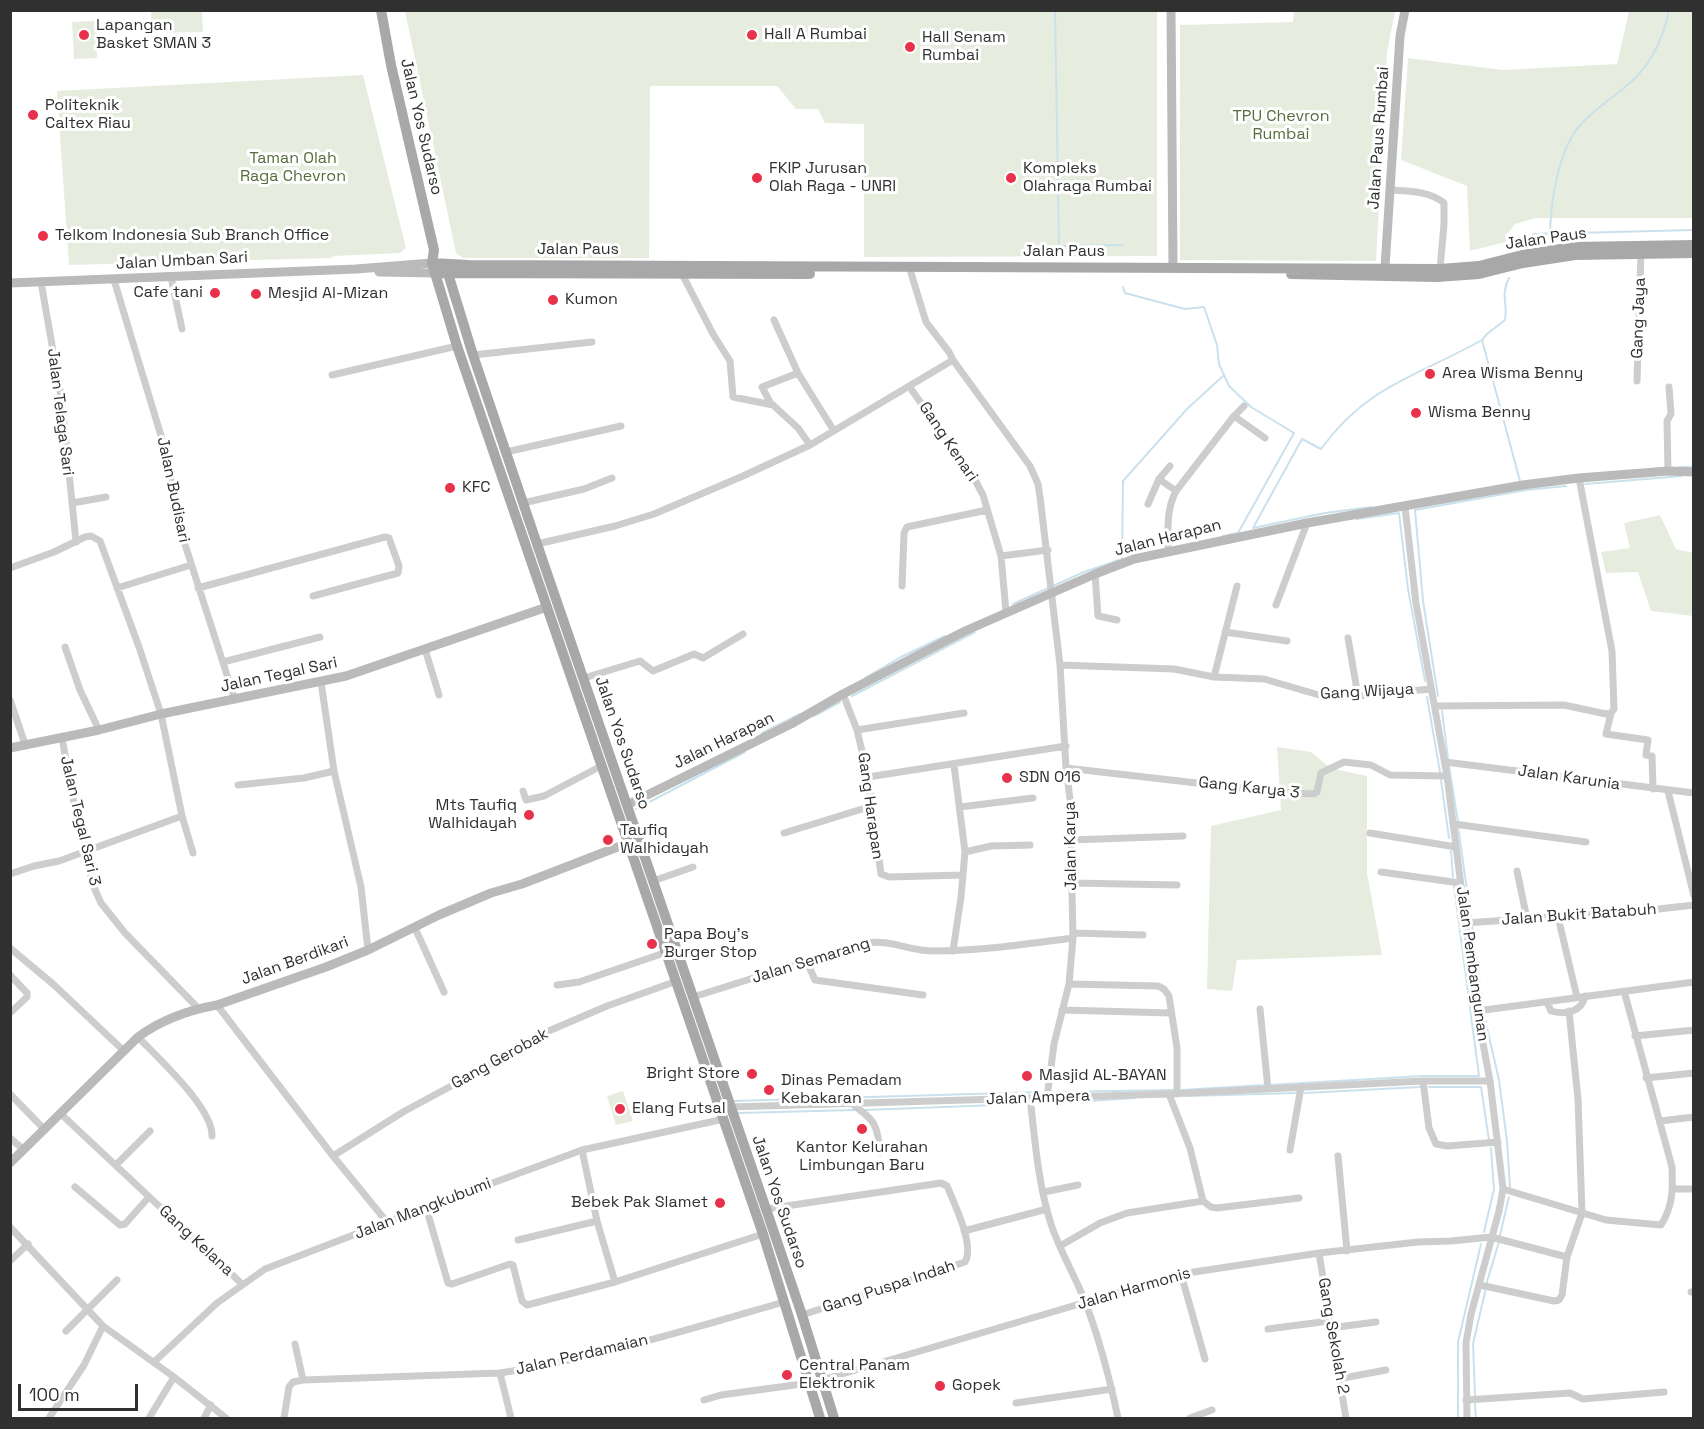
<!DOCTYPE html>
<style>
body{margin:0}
#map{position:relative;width:1704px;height:1429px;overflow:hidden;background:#fff;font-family:"Space Grotesk",sans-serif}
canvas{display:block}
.frame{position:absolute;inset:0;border:12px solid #303030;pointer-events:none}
.scale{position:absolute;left:18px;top:1384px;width:120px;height:27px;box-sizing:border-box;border:3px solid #303030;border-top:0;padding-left:8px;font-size:18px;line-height:21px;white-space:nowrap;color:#303030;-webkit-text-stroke:4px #fff;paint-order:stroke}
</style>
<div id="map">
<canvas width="1704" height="1429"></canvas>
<div class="frame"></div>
<div class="scale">100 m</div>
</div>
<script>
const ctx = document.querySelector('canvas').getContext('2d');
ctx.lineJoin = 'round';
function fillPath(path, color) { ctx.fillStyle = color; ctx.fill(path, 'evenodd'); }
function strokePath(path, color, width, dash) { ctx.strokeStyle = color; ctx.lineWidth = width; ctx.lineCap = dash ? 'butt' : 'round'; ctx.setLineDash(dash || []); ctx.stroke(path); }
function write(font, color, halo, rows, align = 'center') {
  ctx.font = font + ' "Space Grotesk",sans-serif'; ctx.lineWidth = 6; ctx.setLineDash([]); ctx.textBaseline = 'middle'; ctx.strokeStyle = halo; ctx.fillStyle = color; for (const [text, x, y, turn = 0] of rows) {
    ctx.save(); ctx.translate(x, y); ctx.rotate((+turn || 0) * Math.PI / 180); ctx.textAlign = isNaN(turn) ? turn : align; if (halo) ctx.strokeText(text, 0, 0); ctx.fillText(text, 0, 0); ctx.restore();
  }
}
fillPath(new Path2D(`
 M151,11H202L203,32L152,33Z
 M405,11H1157V256L864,257V124L825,123L818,109H796L777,86H650L649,258H463L456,253Z
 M1294,11H1395L1387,52L1376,261L1180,260V25L1293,22Z
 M1693,11V218H1536L1515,224L1510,231L1505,234L1506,242L1470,251L1467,186L1401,160L1408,58L1503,70L1617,64L1629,11Z
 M95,21L97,58L74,59L72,22Z
 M363,75L406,248L400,253L335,256L330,258L69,265L57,91Z
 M1660,515L1676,549L1693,553V616L1651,611L1638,572L1606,573L1601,552L1630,548L1624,523Z
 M1277,747L1311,752L1330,768L1367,776V873L1382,955L1237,960L1232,991L1207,989L1211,826L1281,810Z
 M623,1091L633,1121L616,1125L607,1096Z`), '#e7edde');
strokePath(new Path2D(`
 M1055,10L1059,246L1123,245
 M1550,233C1551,200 1558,150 1581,124C1594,110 1609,100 1624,88C1648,69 1663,41 1669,10
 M1533,234L1694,230
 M1123,287L1125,293L1185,309L1204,307L1217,345L1219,364L1229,386L1251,407L1294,433L1238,533L1223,536
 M1482,340L1520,481
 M1679,467H1694
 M1585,484L1682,476
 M1357,519L1399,513L1408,589L1425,681
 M1254,526L1302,439L1321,449C1367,385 1418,376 1482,340L1487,334L1505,320C1508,302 1500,296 1509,278
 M1253,528L1325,513L1371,507
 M1122,559L1123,481L1187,409L1223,376
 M1013,604L1084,572L1119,560
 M865,678L901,657L945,636
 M852,696L975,632
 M1438,696L1423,601L1415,510L1526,490L1566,486
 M1427,697L1440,772
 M1442,710L1448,759
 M814,716L840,702
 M762,733L800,714
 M1449,766L1458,822
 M1441,780L1449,838
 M636,809L745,752
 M1458,827L1471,918
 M1451,851L1453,877
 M1472,926L1483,1008
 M1484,1015L1499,1080L1507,1141L1510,1187
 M1269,1085L1423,1076H1479L1454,885
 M1429,1087H1481L1489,1140
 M1181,1090L1265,1085
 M1055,1092L1173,1090
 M1305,1093L1420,1087
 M1188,1096L1297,1093
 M734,1101L1040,1092
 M1039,1104L1135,1098
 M865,1110L1023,1104
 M738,1113L855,1110
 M1484,1232L1494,1189L1491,1148
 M1500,1235L1509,1197
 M1486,1285L1499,1242
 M1475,1396L1473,1344L1486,1288
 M1475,1404L1476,1418
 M1458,1418V1342L1481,1244`), '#cae1ed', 2);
strokePath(new Path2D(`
 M1390,190C1408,191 1430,191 1444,203V224L1440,269
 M911,273L926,322L949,352L953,360L1030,466L1038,484L1040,497L1060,665L1066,768L1070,799L1073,938L1069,984L1054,1044L1047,1098
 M682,274L713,334L730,361L733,397L773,405L798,428L810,445
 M171,277L182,329
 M114,280L165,449L181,532L235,700
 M41,282L62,402L76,542
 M774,320L798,373
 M473,355L592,342
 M332,375L457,346
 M1637,381L1641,254
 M909,386L975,480L983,495L1001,556L1006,612
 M771,404L762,387L798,373L834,431
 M1234,416L1265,438
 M506,452L621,426
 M1668,471L1667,421L1671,414L1669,387
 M1159,479L1176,491
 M72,503L106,497
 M523,503L584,489L612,478
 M1148,504L1159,479L1170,466
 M1405,507L1416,603L1447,776L1477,1011L1490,1081L1503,1189L1499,1211L1471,1314L1466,1343L1467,1418
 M537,544L615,526L654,514L743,476L810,445L953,360
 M1168,551C1168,530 1166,510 1176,491L1234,416L1244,406
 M1001,556L1048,550
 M10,568L54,552L85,537L91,536L100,541L139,647L161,714L182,816L193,853
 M1095,574L1098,616L1117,620
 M902,586L904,533L907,527L987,510
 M117,588L191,565
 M198,588L385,537L389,538L399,566L398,573L313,596
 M1276,605L1307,523
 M1225,632L1287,641
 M1348,638L1358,696
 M65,647L80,690L99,730
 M425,649L439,695
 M223,662L320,637
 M1060,665L1174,669L1214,677L1264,679L1319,695L1358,696L1431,689
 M1214,677L1237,586
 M584,678L640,661L653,671L694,654L703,658L743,634
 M321,682L334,771L361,887L368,950
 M843,694L857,730L868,777L881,874L889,877L963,875
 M10,700L25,744
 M1435,706L1564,705L1606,714L1611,713L1614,709L1612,651L1579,478
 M1611,713L1606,734L1648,740L1646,755L1652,756L1653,789
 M857,730L964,713
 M62,738L77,820L87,851L92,883L101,903L125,933L198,1008
 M1445,762L1694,793
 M1066,768L1275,792L1314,794L1317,792L1321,773L1344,762L1371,765L1390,775L1447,776
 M868,777L1066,746
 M238,785L304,778L334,771
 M523,791L526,800L544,796L603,765
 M1668,791L1694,896
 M960,807L1033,798
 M1454,824L1586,842
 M784,833L872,806
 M1370,833L1456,847
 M1071,840L1183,836
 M965,852L991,846L1030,845
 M1517,871L1527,919
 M1381,872L1460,883
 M10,874L34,866L59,861L182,816
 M653,881L693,867
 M1072,883L1177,885
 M1558,917L1577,997
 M1465,923L1641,911L1694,905
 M415,928L444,992
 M1073,933L1143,935
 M10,948L53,984L124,1051
 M953,951L961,897L965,852L954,765
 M807,962L815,980L923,995
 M10,975L27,993V997L10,1013
 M1069,984L1158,986L1164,989L1169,996L1177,1048V1094
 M557,985L579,982L667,952
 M693,997L865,943C889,939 910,951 934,951C980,951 1027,944 1073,938
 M1547,1002L1551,1011C1565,1015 1582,1012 1585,996
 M217,1005L333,1156L387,1222
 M1260,1009L1268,1089
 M1062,1010L1171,1013
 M1477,1011L1694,982
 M1635,1036L1694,1030
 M138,1037C158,1058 213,1108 212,1136
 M1646,1078L1694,1073
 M1423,1081L1429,1128L1436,1144L1447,1146L1498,1142
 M10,1094L45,1130
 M1030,1098C1035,1140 1038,1184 1051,1224C1060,1252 1076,1277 1086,1304C1100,1341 1110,1380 1118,1418
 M851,1103C874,1121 877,1121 880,1152
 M730,1107L1169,1094L1423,1081H1490
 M61,1114L242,1284
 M1660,1121L1694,1117
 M10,1138L24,1150
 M582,1150L597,1221L615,1282
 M1290,1150L1301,1087
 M333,1156L403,1112L479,1071L537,1036L607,1006L677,981
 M1338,1156L1347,1251
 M116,1165L150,1131
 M75,1187L120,1225L125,1224L149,1197
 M1503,1189L1606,1220L1661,1225C1673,1206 1673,1189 1672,1167L1624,991
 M1673,1189H1694
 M1044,1192L1078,1185
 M1203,1201L1211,1207L1217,1208L1299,1198
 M426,1207L448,1283L452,1284L510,1264L513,1265L522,1301L527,1305L615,1282L763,1234
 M766,1209L941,1183L947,1186C954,1203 975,1245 965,1262L802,1315
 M10,1227L103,1326L174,1377L226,1418
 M964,1231L1047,1209
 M518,1240L597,1221
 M1060,1246L1100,1223L1127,1213L1203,1201L1190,1148L1169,1094
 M1319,1253L1346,1418
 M10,1261L28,1244
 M1181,1274L1205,1359
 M1480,1285L1554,1301L1559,1300L1562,1295L1567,1257L1582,1213L1578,1099L1569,1011
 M1691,1292H1694
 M1330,1328L1376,1322
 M1268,1329L1329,1321
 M66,1331L117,1280
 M295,1344L303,1380
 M154,1362L217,1303L265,1269L387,1222L582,1150L724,1119
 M500,1373L511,1418
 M1338,1379L1386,1370
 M822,1380L1181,1274L1319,1253L1418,1242L1451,1241L1491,1237L1567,1257
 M704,1400L721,1395L809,1383
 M1466,1400L1570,1393L1583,1399L1664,1392
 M1016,1403L1112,1389
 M49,1418L84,1365L103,1326
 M149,1418L174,1377
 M204,1418L211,1405
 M284,1418L289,1387L293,1382L303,1380L500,1373C597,1358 690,1329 784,1302
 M1190,1418L1212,1410`), '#cdcdcd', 7);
strokePath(new Path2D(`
 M1171,10L1173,267
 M1385,267L1400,36L1405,10
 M379,272L435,273
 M10,283L356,269L432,263
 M10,748L99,730L161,714L346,676L547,607
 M627,805L791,724L843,694L965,631L1095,574L1134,559L1307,523L1523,485L1579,478L1668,471L1694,472
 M10,1163L138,1037C161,1020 189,1010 217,1005L326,967L368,950L439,915L491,893L522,884L628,843`), '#bababa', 9);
strokePath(new Path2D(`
 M381,10L391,65L434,250L432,263L457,346L763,1234L820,1418
 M432,263L468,265L1440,269L1479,266L1522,255L1573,247L1694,245
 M446,267L473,355L537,544L766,1209L802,1315L834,1418
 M435,273L810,274
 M1291,274L1437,277L1479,274L1523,263L1575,255L1694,253`), '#a8a8a8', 10);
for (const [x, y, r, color] of [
 [84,35,6,"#e8314a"],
 [752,35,6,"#e8314a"],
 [910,47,6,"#e8314a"],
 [33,115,6,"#e8314a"],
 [757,178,6,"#e8314a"],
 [1011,178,6,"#e8314a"],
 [43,236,6,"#e8314a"],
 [215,293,6,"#e8314a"],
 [256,294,6,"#e8314a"],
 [553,300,6,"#e8314a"],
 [1430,374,6,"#e8314a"],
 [1416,413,6,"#e8314a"],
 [450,488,6,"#e8314a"],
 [1007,778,6,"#e8314a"],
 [529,815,6,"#e8314a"],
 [608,840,6,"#e8314a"],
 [652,944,6,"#e8314a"],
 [752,1074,6,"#e8314a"],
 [1027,1076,6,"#e8314a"],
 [769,1090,6,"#e8314a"],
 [620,1109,6,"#e8314a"],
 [862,1129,6,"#e8314a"],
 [720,1203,6,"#e8314a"],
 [787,1375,6,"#e8314a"],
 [940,1386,6,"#e8314a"]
]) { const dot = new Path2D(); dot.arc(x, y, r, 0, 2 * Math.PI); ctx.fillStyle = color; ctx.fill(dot); strokePath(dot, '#fff', 2); }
write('16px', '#303030', '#fff', [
 ["Lapangan",96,26],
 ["Basket SMAN 3",96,44],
 ["Hall A Rumbai",764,35],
 ["Hall Senam",922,38],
 ["Rumbai",922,56],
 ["Politeknik",45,106],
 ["Caltex Riau",45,124],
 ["FKIP Jurusan",769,169],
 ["Olah Raga - UNRI",769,187],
 ["Kompleks",1023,169],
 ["Olahraga Rumbai",1023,187],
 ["Telkom Indonesia Sub Branch Office",55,236],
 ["Cafe tani",203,293,"right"],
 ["Mesjid Al-Mizan",268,294],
 ["Kumon",565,300],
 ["Area Wisma Benny",1442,374],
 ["Wisma Benny",1428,413],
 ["KFC",462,488],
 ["SDN 016",1019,778],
 ["Mts Taufiq",517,806,"right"],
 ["Walhidayah",517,824,"right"],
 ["Taufiq",620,831],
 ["Walhidayah",620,849],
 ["Papa Boy's",664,935],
 ["Burger Stop",664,953],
 ["Bright Store",740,1074,"right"],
 ["Masjid AL-BAYAN",1039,1076],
 ["Dinas Pemadam",781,1081],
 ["Kebakaran",781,1099],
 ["Elang Futsal",632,1109],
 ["Kantor Kelurahan",862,1148,"center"],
 ["Limbungan Baru",862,1166,"center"],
 ["Bebek Pak Slamet",708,1203,"right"],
 ["Central Panam",799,1366],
 ["Elektronik",799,1384],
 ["Gopek",952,1386]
], 'left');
write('16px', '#566d3c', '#fff', [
 ["TPU Chevron",1281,117],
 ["Rumbai",1281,135],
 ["Taman Olah",293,159],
 ["Raga Chevron",293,177]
]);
write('16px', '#303030', '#fff', [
 ["Jalan Yos Sudarso",421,127,77],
 ["Jalan Paus Rumbai",1379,138,-86],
 ["Jalan Paus",1546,239,-8],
 ["Jalan Paus",578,250],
 ["Jalan Paus",1064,252],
 ["Jalan Umban Sari",182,261,-3],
 ["Gang Jaya",1639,318,-88],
 ["Jalan Telaga Sari",60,412,83],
 ["Gang Kenari",948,442,56],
 ["Jalan Budisari",173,490,78],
 ["Jalan Harapan",1168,538,-14],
 ["Jalan Tegal Sari",279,675,-12],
 ["Gang Wijaya",1367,692,-3],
 ["Jalan Harapan",724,741,-26],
 ["Jalan Yos Sudarso",622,743,71],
 ["Jalan Karunia",1569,778,8],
 ["Gang Karya 3",1249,788,6],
 ["Gang Harapan",870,806,82],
 ["Jalan Tegal Sari 3",80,821,77],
 ["Jalan Karya",1071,846,-91],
 ["Jalan Bukit Batabuh",1579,915,-4],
 ["Jalan Berdikari",295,961,-20],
 ["Jalan Semarang",811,961,-17],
 ["Jalan Pembangunan",1472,964,82],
 ["Gang Gerobak",500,1059,-29],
 ["Jalan Ampera",1038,1098,-2],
 ["Jalan Yos Sudarso",779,1202,71],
 ["Jalan Mangkubumi",423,1209,-21],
 ["Gang Kelana",196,1241,43],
 ["Gang Puspa Indah",889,1287,-18],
 ["Jalan Harmonis",1134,1289,-16],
 ["Gang Sekolah 2",1333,1336,80],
 ["Jalan Perdamaian",582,1355,-13]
]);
</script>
